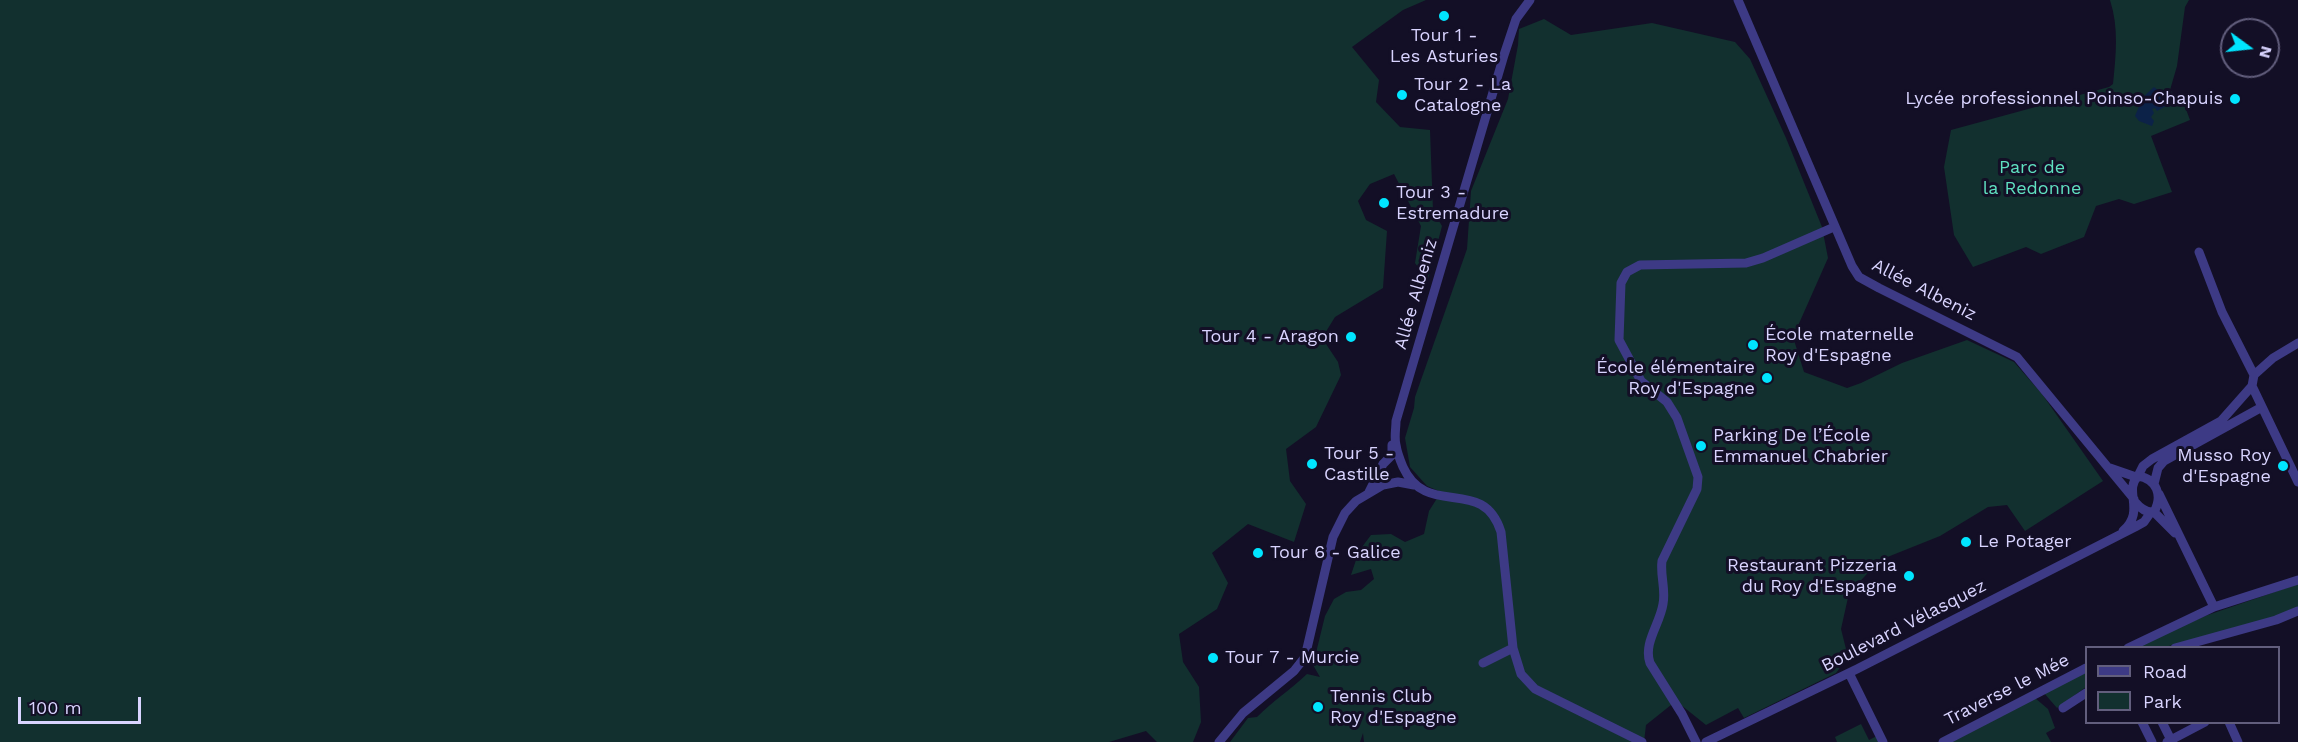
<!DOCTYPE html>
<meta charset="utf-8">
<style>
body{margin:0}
#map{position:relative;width:2298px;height:742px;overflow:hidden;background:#130f26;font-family:"Work Sans",sans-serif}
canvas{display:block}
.legend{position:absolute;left:2085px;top:646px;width:195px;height:78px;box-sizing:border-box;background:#130f26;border:2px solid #625e7d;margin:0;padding:8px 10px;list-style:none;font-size:18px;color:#d9d4ff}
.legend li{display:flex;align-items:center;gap:12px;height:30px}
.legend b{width:30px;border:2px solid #625e7d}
.north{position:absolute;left:2220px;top:18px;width:60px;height:60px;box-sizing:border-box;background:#130f26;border:2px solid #625e7d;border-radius:50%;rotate:105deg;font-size:16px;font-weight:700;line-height:24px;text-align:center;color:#d9d4ff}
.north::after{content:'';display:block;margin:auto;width:21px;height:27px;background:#00e5ff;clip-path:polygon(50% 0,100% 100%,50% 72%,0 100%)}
.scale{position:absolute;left:18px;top:697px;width:123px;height:27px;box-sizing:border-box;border:3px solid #d9d4ff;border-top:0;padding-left:8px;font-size:18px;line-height:21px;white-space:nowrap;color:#d9d4ff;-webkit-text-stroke:4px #130f26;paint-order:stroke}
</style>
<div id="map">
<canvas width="2298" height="742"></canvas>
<ul class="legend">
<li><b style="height:8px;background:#3d3a85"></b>Road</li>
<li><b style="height:16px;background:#12302f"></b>Park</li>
</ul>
<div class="north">N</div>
<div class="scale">100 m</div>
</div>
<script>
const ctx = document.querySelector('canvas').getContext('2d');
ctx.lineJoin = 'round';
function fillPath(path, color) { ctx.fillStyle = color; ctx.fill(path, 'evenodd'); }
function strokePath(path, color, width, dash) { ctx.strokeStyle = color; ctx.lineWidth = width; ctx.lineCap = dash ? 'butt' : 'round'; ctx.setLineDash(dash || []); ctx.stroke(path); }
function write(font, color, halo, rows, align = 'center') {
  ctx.font = font + ' "Work Sans",sans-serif'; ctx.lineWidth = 6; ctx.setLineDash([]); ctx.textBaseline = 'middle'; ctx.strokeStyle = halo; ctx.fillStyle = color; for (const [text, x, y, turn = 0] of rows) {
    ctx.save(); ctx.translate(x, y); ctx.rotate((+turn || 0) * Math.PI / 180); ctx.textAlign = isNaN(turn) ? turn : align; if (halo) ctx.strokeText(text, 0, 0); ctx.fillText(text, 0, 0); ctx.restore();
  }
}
fillPath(new Path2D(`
 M0,0H1426L1403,10L1352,47L1379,80L1376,102L1400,127L1430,130L1433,211L1442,226L1428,280L1415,263L1421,226L1394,174L1370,184L1358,201L1366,220L1387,231L1383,288L1335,317L1322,338L1338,362L1341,375L1316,427L1286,449L1290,481L1306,504L1294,542L1248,524L1212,553L1228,583L1217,609L1179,634L1183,662L1199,687L1201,722L1193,742H1157L1146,731L1109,742H0Z
 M2110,0H2189L2185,7L2177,66L2170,90L2184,104L2190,120L2151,136L2172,192L2134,204L2119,199L2096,206L2084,237L2041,254L2026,247L1973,267L1954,235L1944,167L1951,130L2109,87L2113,84C2116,55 2119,28 2110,0Z
 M1544,19L1571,35L1652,23L1735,42L1750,59L1786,138L1822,227L1828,258L1793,337L1804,372L1847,388L1861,383L1902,363L1967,340L2014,362L2042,394L2103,481L2025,531L2007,505L1988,507L1940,536L1880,560L1849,593L1841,629L1848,657L1836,673L1744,718L1738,708L1706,725L1676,701L1646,725L1644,742H1364L1363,733L1360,742H1230L1248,718L1257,717C1273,701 1290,690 1307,674L1320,677L1313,665L1325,616L1334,599L1346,592L1361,590L1374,579L1371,569L1351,575L1359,551L1371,535L1391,534L1405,542L1424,534L1429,511L1441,492L1427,486L1410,467L1405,438L1414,408L1415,397L1467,249L1471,191L1508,99L1518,45L1519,29Z
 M2298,584V607L2276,618L2165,647L2132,648L2205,616Z
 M2086,671V687L2057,708L2044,693Z
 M2035,698L2048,709L2055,728L2046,733L2051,742H1950Z
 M1861,724L1869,740L1877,736L1879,742H1837L1835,737Z`), '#12302f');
fillPath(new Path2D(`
 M2154,87L2158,90L2166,106L2157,111L2155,108L2152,109L2154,113L2151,117L2154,121L2152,126L2139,121L2135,116L2143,97Z`), '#0c2248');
strokePath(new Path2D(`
 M1530,0L1516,19L1504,55L1396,421C1396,429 1394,437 1396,445C1397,452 1400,460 1403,467C1427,520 1483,474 1501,532L1513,648L1521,674L1535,689L1642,742
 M1738,0L1852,266L1859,277L1879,288L2017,357L2134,499
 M2199,252L2222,312L2254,375L2252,386L2298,482
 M2254,375L2273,358L2298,343
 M2110,468L2136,477
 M2138,476L2143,466L2152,459L2221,421L2252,386
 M2154,484L2158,468L2164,461L2262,407
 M1369,492L1383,464L1392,455V445
 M2159,494L2214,607
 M2154,512L2175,533
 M2123,531C2146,511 2123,491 2138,476C2157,479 2163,496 2154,512C2146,513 2140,508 2135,502
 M2128,648L2214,607L2298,580
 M2175,648L2276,620L2298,611
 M1483,663L1513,648
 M1849,673L1883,742
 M2063,708L2086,693
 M2142,722L2152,742
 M2162,722L2171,740
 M2229,722L2238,742
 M1219,742L1243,713L1294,671L1305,657L1333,537L1345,513L1356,501L1383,485L1398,482L1414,485
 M1696,742L1682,714L1650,663C1643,643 1660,624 1663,604C1666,589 1660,576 1662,561L1697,489L1698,477L1677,418L1667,402L1641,381L1619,340L1621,283L1627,272L1640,265L1746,263L1763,258L1834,227
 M1706,742L1857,669L2135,527L2144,522L2151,512
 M1943,742L2086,668
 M2167,742L2205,722`), '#3d3a85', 9);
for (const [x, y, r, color] of [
 [1444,16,6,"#00e5ff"],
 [1402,95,6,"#00e5ff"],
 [2235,99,6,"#00e5ff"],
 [1384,203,6,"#00e5ff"],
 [1351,337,6,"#00e5ff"],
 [1753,345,6,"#00e5ff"],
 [1767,378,6,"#00e5ff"],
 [1701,446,6,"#00e5ff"],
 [1312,464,6,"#00e5ff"],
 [2283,466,6,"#00e5ff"],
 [1966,542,6,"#00e5ff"],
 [1258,553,6,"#00e5ff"],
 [1909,576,6,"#00e5ff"],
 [1213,658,6,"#00e5ff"],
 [1318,707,6,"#00e5ff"]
]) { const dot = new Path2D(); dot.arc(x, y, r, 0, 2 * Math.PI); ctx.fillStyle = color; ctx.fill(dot); strokePath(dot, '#130f26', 2); }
write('18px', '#d9d4ff', '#130f26', [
 ["Tour 1 -",1444,36,"center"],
 ["Les Asturies",1444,57,"center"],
 ["Tour 2 - La",1414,85],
 ["Catalogne",1414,106],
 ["Lycée professionnel Poinso-Chapuis",2223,99,"right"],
 ["Tour 3 -",1396,193],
 ["Estremadure",1396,214],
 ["École maternelle",1765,335],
 ["Roy d'Espagne",1765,356],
 ["Tour 4 - Aragon",1339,337,"right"],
 ["École élémentaire",1755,368,"right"],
 ["Roy d'Espagne",1755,389,"right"],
 ["Parking De l’École",1713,436],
 ["Emmanuel Chabrier",1713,457],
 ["Tour 5 -",1324,454],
 ["Castille",1324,475],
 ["Musso Roy",2271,456,"right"],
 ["d'Espagne",2271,477,"right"],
 ["Le Potager",1978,542],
 ["Tour 6 - Galice",1270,553],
 ["Restaurant Pizzeria",1897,566,"right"],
 ["du Roy d'Espagne",1897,587,"right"],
 ["Tour 7 - Murcie",1225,658],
 ["Tennis Club",1330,697],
 ["Roy d'Espagne",1330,718]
], 'left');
write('18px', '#5fe0c0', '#130f26', [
 ["Parc de",2032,168],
 ["la Redonne",2032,189]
]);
write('18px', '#d9d4ff', '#130f26', [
 ["Allée Albeniz",1924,290,27],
 ["Allée Albeniz",1416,294,-74],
 ["Boulevard Vélasquez",1904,626,-27],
 ["Traverse le Mée",2007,690,-27]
]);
</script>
